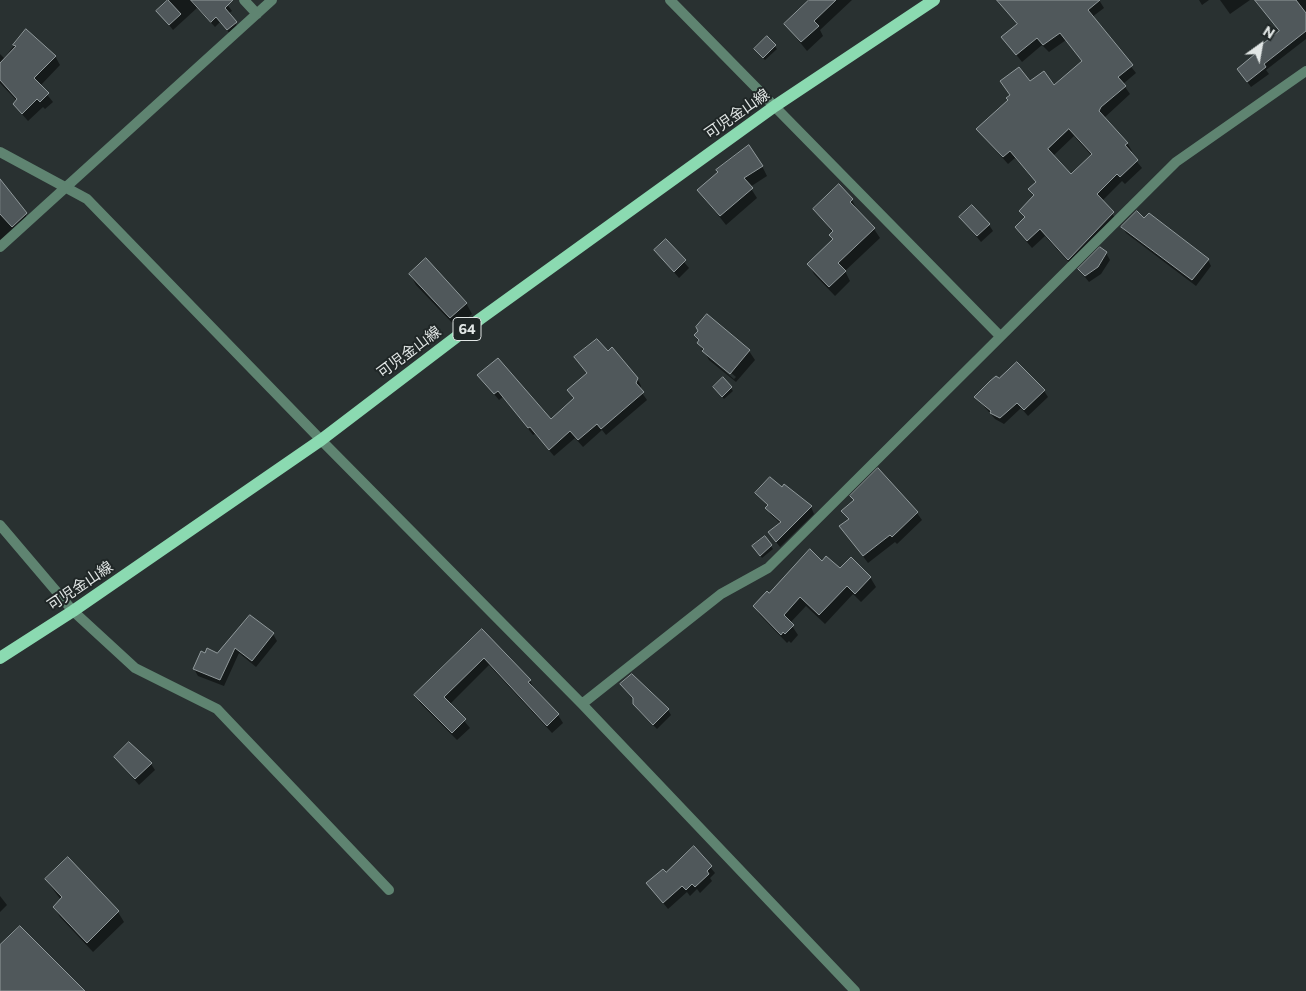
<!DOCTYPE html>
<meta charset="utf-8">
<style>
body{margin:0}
#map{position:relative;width:1306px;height:991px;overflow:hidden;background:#293131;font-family:Commissioner,sans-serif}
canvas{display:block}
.north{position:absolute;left:1236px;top:20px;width:50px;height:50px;-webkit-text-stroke:4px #202727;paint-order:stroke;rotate:32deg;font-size:14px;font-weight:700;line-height:20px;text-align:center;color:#e1e6e5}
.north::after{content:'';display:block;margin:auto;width:18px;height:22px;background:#e1e6e5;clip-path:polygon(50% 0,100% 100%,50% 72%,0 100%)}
</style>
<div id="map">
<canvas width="1306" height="991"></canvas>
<div class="north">N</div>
</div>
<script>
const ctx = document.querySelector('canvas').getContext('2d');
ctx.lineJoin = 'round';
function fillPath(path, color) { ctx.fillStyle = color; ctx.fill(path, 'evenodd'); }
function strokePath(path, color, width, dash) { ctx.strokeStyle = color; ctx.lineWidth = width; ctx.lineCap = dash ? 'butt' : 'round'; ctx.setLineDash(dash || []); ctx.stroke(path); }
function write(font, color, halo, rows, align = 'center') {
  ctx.font = font + ' Commissioner,"Noto Sans JP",sans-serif'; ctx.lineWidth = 4; ctx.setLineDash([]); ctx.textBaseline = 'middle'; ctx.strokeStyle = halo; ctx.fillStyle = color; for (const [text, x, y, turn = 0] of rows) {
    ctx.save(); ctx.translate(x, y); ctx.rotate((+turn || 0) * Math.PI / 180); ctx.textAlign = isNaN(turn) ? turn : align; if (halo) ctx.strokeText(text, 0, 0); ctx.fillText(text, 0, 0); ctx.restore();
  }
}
fillPath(new Path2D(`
 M170,0H224L232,11L228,14L239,28L231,35L220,22L215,27L197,8L173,30L158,11Z
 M810,0H852L820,30L823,36L807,51L785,24Z
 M997,0H1099L1104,8L1092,17L1136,73L1123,84L1130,94L1104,118L1127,143L1132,151L1130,153L1142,168L1125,184L1122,181L1102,201L1117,220L1073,267L1045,236L1032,248L1021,235L1016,227L1025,219L1021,211L1034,197L1030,189L1038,183L1015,158L1008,164L977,129L1010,101L1011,96L1001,82L1054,87L1083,62L1066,40L1049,52L1042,45L1022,62L1003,38L1018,25ZM1074,136L1092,156L1071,176L1053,156Z
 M1199,0H1209L1202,5Z
 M1220,0H1250L1230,14Z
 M1256,0H1306V39L1266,70L1269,74L1251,87L1238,69L1262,50L1280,32Z
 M26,31L55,56L60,65L40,86L53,102L45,109L43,107L28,121L14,105L17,101L0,83V54L4,58Z
 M767,38L777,49L765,60L757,52Z
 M762,166L767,176L750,187L757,198L726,225L698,190Z
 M0,180L30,221L0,240Z
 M852,200L857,210L874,229L880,238L845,271L850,281L835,296L814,274L809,264L833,240L830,235L833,233L815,209Z
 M961,218L989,225L993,231L981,242Z
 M1145,220L1208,260L1211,266L1196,286L1126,233L1123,227Z
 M666,241L689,268L679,278L656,251Z
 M1106,253L1110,260L1101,274L1089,282L1079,270Z
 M410,274L466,303L472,314L457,328L416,285Z
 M695,335L749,351L755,360L736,382L709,360L707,356L734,379L736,377L706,352V354L704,353Z
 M607,353L637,378L641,386L640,390L647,400L606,435L602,430L583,447L575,438L554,456L535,434L533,435L503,397L499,400L478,375L550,420L575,400L569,390L588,374L576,358Z
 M723,379L733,391L724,399L714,387Z
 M1044,391L1048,397L1028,416L1021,408L1004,424L995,419L976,397Z
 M782,489L811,507L814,514L780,547L769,533L780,523L770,514L768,506L757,493Z
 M843,511L917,513L922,520L897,544L895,542L868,563L841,527L849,520Z
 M764,538L773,549L762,558L756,549Z
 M822,562L840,570L870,577L876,587L861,602L853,594L825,624L806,606L790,623L798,635L791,643L789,641L787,643L760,615L754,606Z
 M250,616L273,634L277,641L256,667L239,653L224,686L198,676L194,669L205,654L218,655Z
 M482,631L530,680L534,690L558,715L563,723L552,733L489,665L450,704L470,728L457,740L420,703L416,695Z
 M621,684L668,710L671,715L657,729L638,710L634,700Z
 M115,757L151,764L155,770L139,785Z
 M694,848L715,873L710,878L712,881L700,893L697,889L690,896L687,892L668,909L648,884L666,874Z
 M67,859L118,912L124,922L93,952L60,917L54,907L61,900L46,880Z
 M0,896L7,905L0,912Z`), '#0007');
const building = new Path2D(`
 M168,0L181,14L169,25L156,11Z
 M191,0H233L225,8L237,22L227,30L216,17L211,22Z
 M809,0H836L814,21L819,26L801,42L784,24Z
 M997,0H1100L1088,10L1133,65L1118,77L1126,86L1101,107L1099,111L1128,143L1125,145L1138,160L1120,177L1117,174L1097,194L1114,212L1068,260L1040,229L1027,241L1015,227L1025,217L1019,211L1034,195L1028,189L1036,182L1010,151L1003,157L976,129L1008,100L1006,98L1010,95L1000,81L1019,67L1030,81L1044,71L1054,85L1082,61L1060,33L1043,45L1037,38L1016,55L1001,37L1017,24ZM1069,129L1092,154L1071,174L1048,149Z
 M1255,0H1296L1306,13V31L1264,64L1266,67L1247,82L1237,69L1261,49L1259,47L1279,31Z
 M26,29L56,56L34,78L49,93L40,102L37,99L22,114L13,104L17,99L0,80V63L16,46L13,45Z
 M767,36L776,45L763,58L754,49Z
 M749,145L763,166L744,178L753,188L720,216L697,190L718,172L716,170Z
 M0,179L27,213L12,227L0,214Z
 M839,184L853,199L850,202L875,228L838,263L846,271L829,287L807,264L833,239L829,235L833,231L813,209Z
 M972,205L990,224L977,236L959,217Z
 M1137,211L1144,218L1149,213L1209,259L1192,280L1121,227Z
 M666,239L686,260L674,272L654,250Z
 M1100,247L1107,252L1098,267L1085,276L1078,269Z
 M426,258L467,303L450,318L409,274Z
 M707,314L750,350L730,374L702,351L704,349L697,343L699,340L694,335L698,331L696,327Z
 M597,339L608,351L612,347L638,378L636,383L644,392L601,429L597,424L578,440L570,431L549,450L530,427L528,428L498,391L494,394L477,375L498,358L551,419L574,398L567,390L587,373L574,357Z
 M1017,362L1045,390L1024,410L1017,403L1000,418L990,413L991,411L974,397L990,381L996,376L999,378Z
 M723,377L732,387L722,397L713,387Z
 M878,468L918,512L892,537L890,535L863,556L839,526L849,519L841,511L854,500L850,496Z
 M770,477L782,487L784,484L812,506L776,542L768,532L781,522L765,508L768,505L755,493Z
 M765,536L772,545L760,556L752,546Z
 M810,549L822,561L826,556L840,568L851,557L871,577L855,594L847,586L819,615L800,597L784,615L794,625L785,634L783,632L781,635L753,606L767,591L769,593Z
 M250,615L274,633L252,661L235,648L220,680L193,669L201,651L205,653L207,648L217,653Z
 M482,629L531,680L528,682L559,714L547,726L484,658L444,697L466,719L452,733L414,695Z
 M632,674L669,709L653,725L633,704V698L620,684Z
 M129,742L152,763L135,779L114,757Z
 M694,846L712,866L707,871L709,874L695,887L692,884L686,890L682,886L663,903L646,883L663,869L666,872Z
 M68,857L119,911L87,943L53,907L62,897L45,879Z
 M20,926L85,991H0V945Z`);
fillPath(building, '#50585b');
strokePath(building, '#919a9c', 1);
strokePath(new Path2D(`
 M244,0L257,14
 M670,0L1000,336
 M0,152L87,199L321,440L582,704L855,991
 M0,247L272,0
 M0,525L73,611L135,668L217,709L389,890
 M582,704L721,594L768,568L1176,162L1306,71`), '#5f8471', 10);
strokePath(new Path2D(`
 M0,658L73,611L321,440L480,319L775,106L934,0`), '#8bdab1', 12);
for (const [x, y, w] of [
 [467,329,28]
]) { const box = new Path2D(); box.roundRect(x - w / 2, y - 11.5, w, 23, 4); ctx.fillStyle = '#202727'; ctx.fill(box); strokePath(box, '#e1e6e5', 1); }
write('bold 14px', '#e1e6e5', null, [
 ["64",467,329]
]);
write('15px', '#e1e6e5', '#202727', [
 ["可児金山線",737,114,-35],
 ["可児金山線",409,352,-37],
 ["可児金山線",80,586,-34]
]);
</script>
